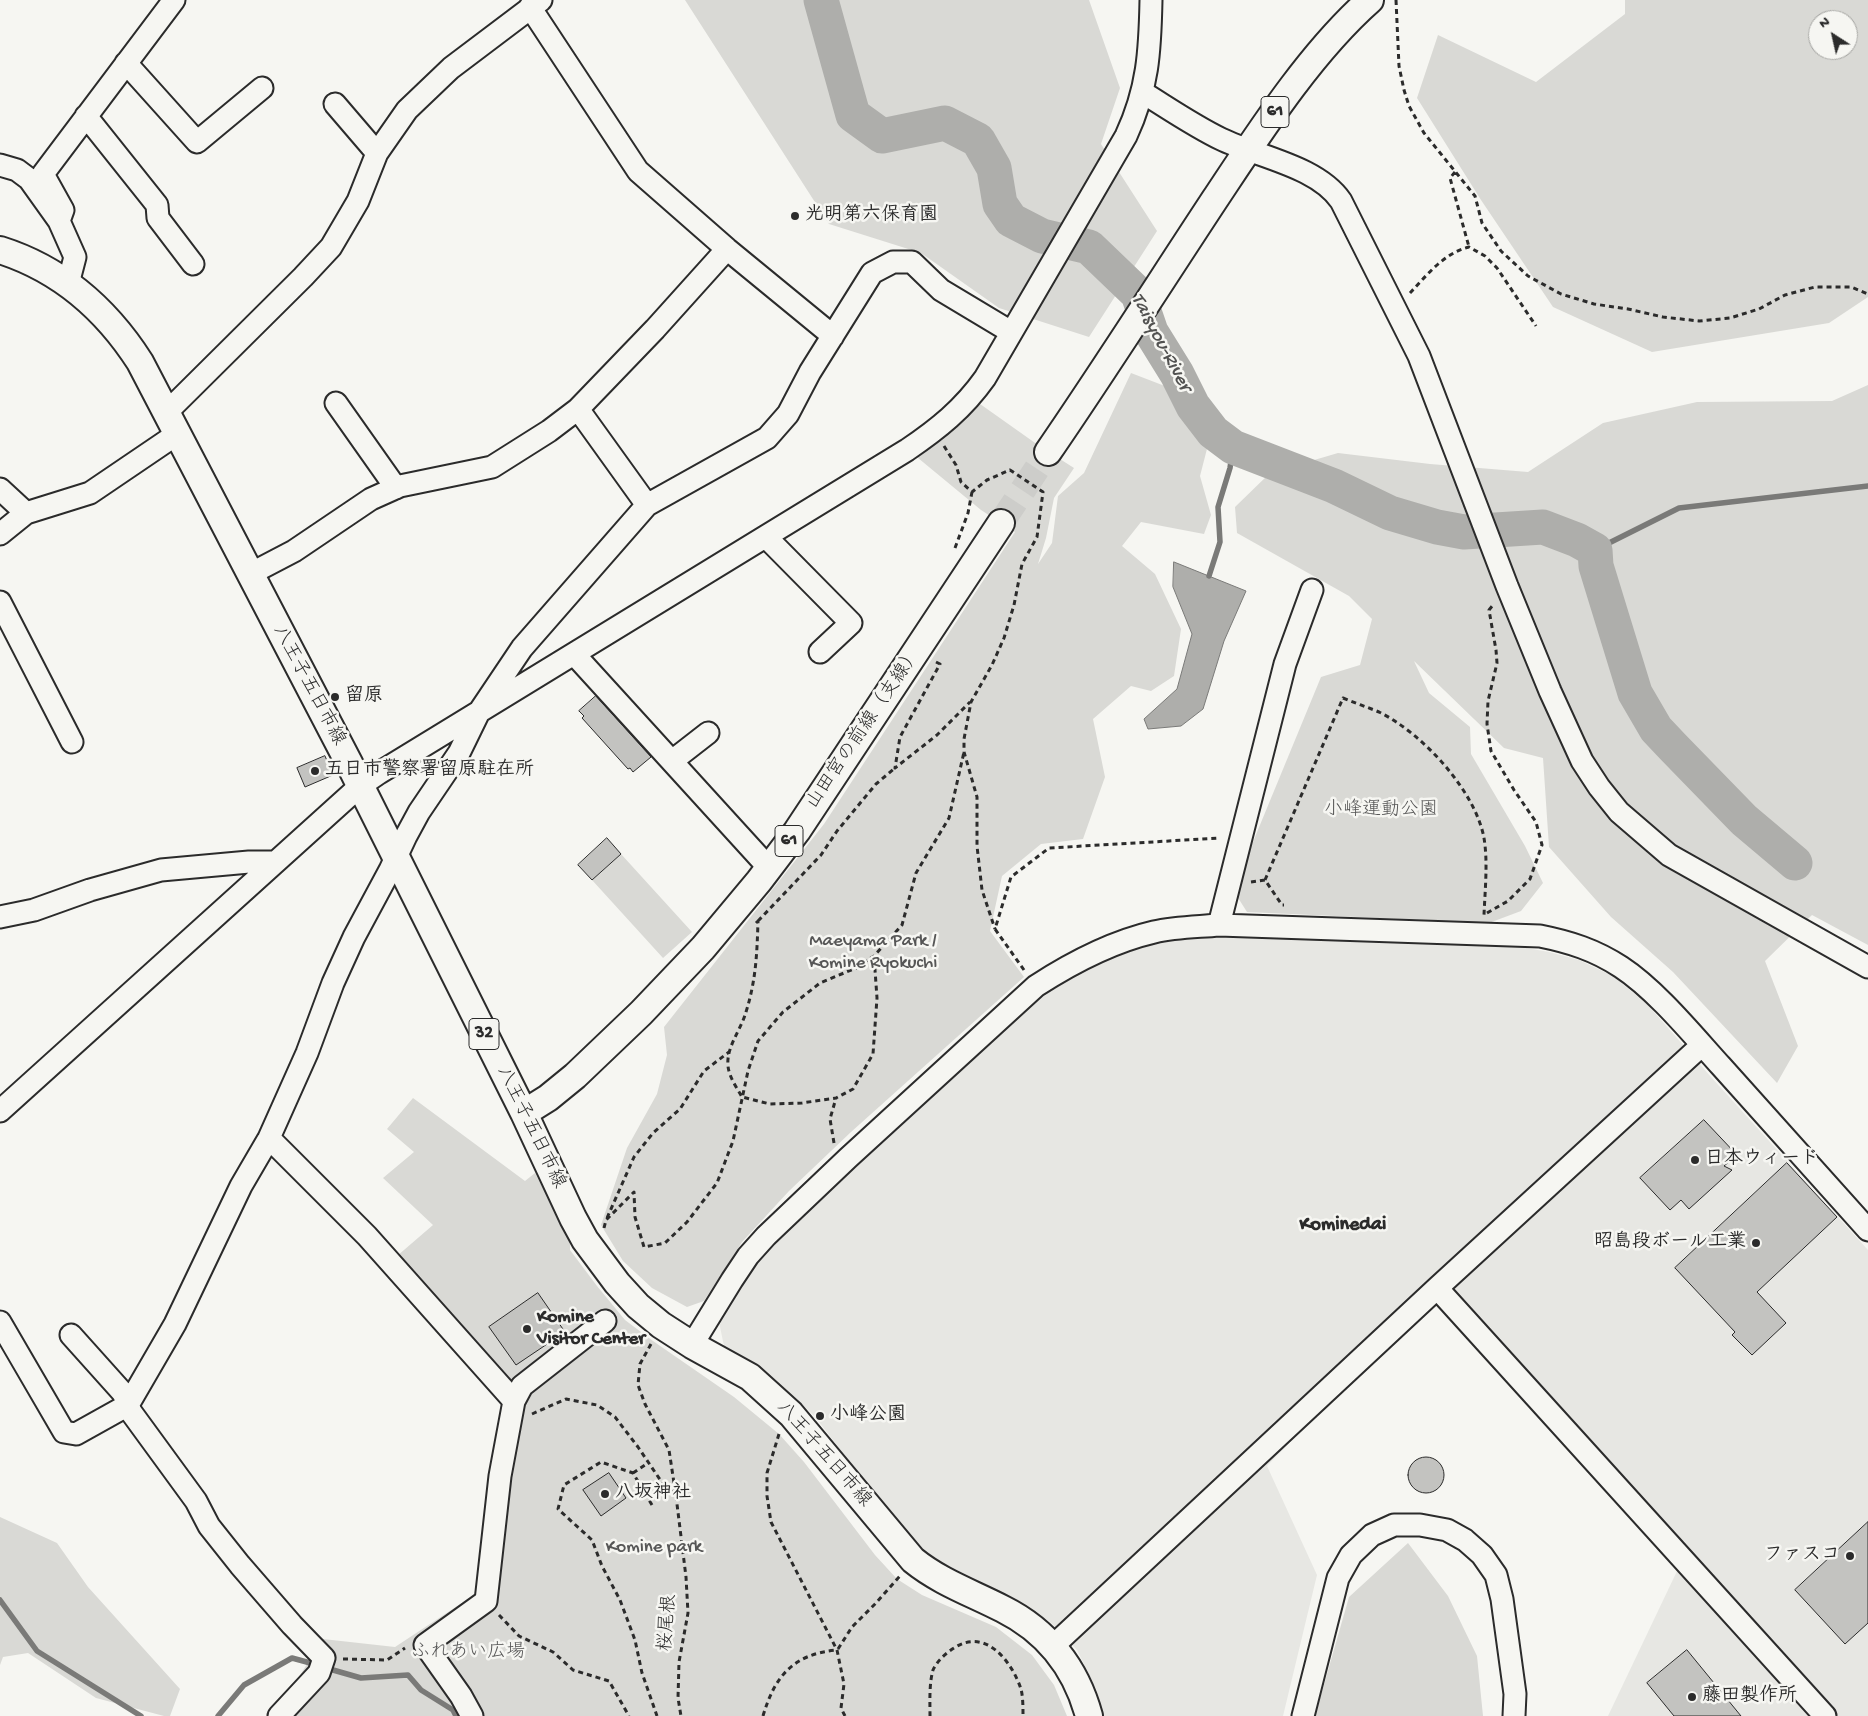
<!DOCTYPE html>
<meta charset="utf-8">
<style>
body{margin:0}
#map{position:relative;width:1868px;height:1716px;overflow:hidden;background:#f6f6f2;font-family:"Gochi Hand",sans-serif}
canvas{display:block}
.north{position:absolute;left:1808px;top:10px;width:50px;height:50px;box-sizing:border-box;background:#f6f6f2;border:1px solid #a5a5a2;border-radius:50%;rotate:325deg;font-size:14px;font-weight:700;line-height:20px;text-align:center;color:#2b2b2b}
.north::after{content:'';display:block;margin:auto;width:18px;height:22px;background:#2b2b2b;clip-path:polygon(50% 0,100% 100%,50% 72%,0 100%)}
</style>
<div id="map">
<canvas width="1868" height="1716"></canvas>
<div class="north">N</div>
</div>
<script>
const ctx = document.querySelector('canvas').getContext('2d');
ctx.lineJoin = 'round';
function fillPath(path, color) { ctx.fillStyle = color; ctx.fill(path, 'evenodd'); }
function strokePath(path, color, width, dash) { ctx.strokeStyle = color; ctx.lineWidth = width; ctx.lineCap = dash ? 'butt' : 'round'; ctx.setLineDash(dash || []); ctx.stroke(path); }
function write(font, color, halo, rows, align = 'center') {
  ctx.font = font + ' "Gochi Hand","Klee One",sans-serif'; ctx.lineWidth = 5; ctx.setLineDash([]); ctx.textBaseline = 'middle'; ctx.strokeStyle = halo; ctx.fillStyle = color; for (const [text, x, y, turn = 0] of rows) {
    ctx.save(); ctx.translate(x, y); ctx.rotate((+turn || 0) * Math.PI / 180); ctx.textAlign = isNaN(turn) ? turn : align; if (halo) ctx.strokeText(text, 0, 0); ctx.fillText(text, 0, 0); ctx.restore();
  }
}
fillPath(new Path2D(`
 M1224,933L1515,946L1549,952L1579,960L1613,976L1648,1005L1711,1077L1868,1250V1716H1608L1678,1569L1438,1289L1267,1466L1317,1575L1283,1716H1102L1097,1691L1077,1650L1049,1621L1010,1598L963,1579L927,1555L910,1541L816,1418L795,1397L725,1351L719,1322L764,1252L1033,1005L1053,989L1076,973L1106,957L1165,938Z`), '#e7e7e3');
fillPath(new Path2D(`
 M685,0H1089L1120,88L1101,144L1157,231L1089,337L999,308L921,253L829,224Z
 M1625,0H1868V297L1829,323L1652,352L1553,307L1481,200L1417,98L1438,35L1536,82L1625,14ZM1818,20H1848V50H1818Z
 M1131,373L1170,388L1208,445L1200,476L1211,515L1204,534L1141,522L1122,546L1155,574L1181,629L1174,676L1151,691L1131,686L1093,719L1105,777L1083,839L1041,844L1002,876L990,931L1024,977L851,1132L789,1191L742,1242L704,1301L687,1307L652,1288L623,1261L601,1225L627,1148L657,1094L667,1055L664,1027L824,824L1015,532L981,510L912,453L973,399L1038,445L1074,468L1054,498L1046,538L1038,564L1052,543L1058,496L1084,473Z
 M1868,385V945L1812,915L1765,961L1798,1046L1777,1083L1673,972L1611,917L1549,847L1543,758L1504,748L1414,661L1429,693L1470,727L1471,754L1525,846L1543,883L1521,911L1489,923L1247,912L1235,893L1248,854L1321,677L1360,665L1372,619L1349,596L1237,533L1235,507L1270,473L1338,453L1430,464L1528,472L1603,423L1697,402L1832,401Z
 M621,854L692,932L663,958L592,880Z
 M413,1098L525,1181L535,1173L570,1238V1250L597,1286L625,1320L653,1341L734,1397L779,1434L804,1462L875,1555L897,1579L922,1595L996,1627L1032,1655L1054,1685L1067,1716H274L323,1639L395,1647L480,1591L508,1382L397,1256L433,1225L383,1178L414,1152L387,1129Z
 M0,1517L57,1543L88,1587L180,1689L170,1716H164L96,1698L28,1653L3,1657L0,1665Z
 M1408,1543L1448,1596L1477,1656L1483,1716H1315L1349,1597Z`), '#d9d9d5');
const water = new Path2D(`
 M1174,562L1246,591L1224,641L1203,709L1181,726L1148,729L1144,719L1177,689L1192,634L1173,587Z`);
fillPath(water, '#aeaeab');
strokePath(water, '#7a7a78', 1);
strokePath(new Path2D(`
 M1595,550L1679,508L1868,486
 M1209,576L1220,542L1218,507L1230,468L1233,447
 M0,1600L37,1651L141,1716
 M326,1668L361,1678L408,1675L421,1690L453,1710L456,1716
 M218,1716L244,1685L292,1658L314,1664`), '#7a7a78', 5.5);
strokePath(new Path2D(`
 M821,0L853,115L882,136L945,123L978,140L994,168L1000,204L1011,220L1042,236L1089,247L1138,294L1151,332L1177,374L1193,406L1213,432L1233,447L1334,486L1390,513L1437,527L1464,532L1543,527L1577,540L1595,550L1596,566L1635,693L1656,729L1673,747L1744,820L1795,863`), '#aeaeab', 35);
const building = new Path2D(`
 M596,696L651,757L633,772L630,768L628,769L582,718L584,716L579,711Z
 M325,756L333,775L305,787L297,768Z
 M607,838L621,854L592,880L578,865Z
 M1704,1120L1737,1155L1724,1166L1732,1170L1689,1209L1681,1200L1670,1210L1640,1178Z
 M1787,1163L1837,1217L1757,1292L1786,1323L1752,1355L1732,1335L1735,1332L1675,1268Z
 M538,1293L565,1332L516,1365L489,1327Z
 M1408 1475a18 18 0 1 1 36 0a18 18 0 1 1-36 0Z
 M609,1473L626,1498L601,1516L583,1490Z
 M1868,1522V1623L1845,1644L1795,1590Z
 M1687,1650L1741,1716H1674L1647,1683Z`);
fillPath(building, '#c3c3c0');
strokePath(building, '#2b2b2b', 1);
strokePath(new Path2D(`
 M1001,523L1048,452`), '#cdcdca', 26, [26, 13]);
const minor = new Path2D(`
 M530,7L638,171L727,249L833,336
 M126,63L197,142L262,88
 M1142,92C1168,108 1194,126 1221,139C1258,157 1317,166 1341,201L1419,356L1507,586L1550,691L1582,761L1599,787L1619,812L1669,855L1868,967
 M335,104L377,153
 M86,116L157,205L158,218L193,264
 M0,165L17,170L29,179L59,221L75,257L68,284
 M59,221L63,210L43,174L174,0
 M336,403L396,488
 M578,409L647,505
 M167,412L303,277L331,247L358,201L377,153L407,110L451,68L541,0
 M0,489L26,513
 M0,534L26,513L90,493L177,434
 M766,537L851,623L820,652
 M250,574L294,551L371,499L400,486L492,467L549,431L578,409L655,329L727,249
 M0,602L72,742
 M574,654L769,868
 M672,761L708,733
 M0,917L34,910L90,890L161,870L249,862H274
 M1219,925L1285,664L1312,590
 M0,1111L360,786L379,773L907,450C938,429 963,409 985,378L1126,136C1148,89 1150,51 1151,0
 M269,1138L367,1236L514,1401
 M1437,1288L1825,1716
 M0,1322L64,1432L76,1434L128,1405L175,1324L241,1186L269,1138L307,1053L333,983L354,937L390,870L406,836L419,812L459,753L479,712L522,648L647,505L767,438L788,414L810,372L872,273L893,262H912L941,290L1011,332
 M71,1335L123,1393L131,1412L196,1501L209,1526L240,1565L292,1625L324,1658L319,1673L279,1716
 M692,1345L732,1280L748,1256L766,1236L848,1158L1036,986C1073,962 1111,942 1154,932C1175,927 1197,927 1219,925L1540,936C1570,942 1595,950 1621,967C1656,990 1692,1034 1721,1066C1770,1120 1819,1175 1868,1230
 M1053,1646L1437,1288L1702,1045
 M472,1716L461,1696L425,1645L486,1601L500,1476L514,1401L522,1386L605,1321
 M1303,1716L1338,1578L1351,1555L1372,1535L1394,1525H1420L1447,1530L1465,1540L1482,1555L1496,1575L1502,1599L1515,1694L1514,1716`);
const major = new Path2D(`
 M0,250C60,269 106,309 140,362L349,763L524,1113L573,1218L585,1240L617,1283L638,1306L661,1325L692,1345L750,1377L791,1414L913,1560C940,1582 972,1593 1003,1609C1047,1631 1076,1668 1089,1716
 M1048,452C1105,369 1159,284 1215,199C1259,133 1310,53 1370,0
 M524,1113L548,1098L575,1076L641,1013L703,948L759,881L797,831L1001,523`);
strokePath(minor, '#2b2b2b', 25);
strokePath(major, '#2b2b2b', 30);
strokePath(new Path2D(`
 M1396,0L1399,66L1404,90L1409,106L1424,133L1475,196L1482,223L1501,251L1528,276L1561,294L1594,304L1628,309L1663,317L1699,321L1730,318L1759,309L1785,295L1815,287H1851L1868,294
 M1455,172L1450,178L1469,247
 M1410,293C1427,275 1444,253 1469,247L1485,256L1497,268L1536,326
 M944,446L956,465L961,482L972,492L987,480L1010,470L1043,492L1037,537L1022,564L1014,605L1004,638L992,665L971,702L964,739V752L977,797V846L982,890L995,929
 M955,548L968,513L972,492
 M936,662L940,664L900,737L895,768L937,735L970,702
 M1265,880L1343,698C1355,703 1367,707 1379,712C1422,733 1475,790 1484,838C1488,862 1485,890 1484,915
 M1251,882L1265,880L1282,905H1284
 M1487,913L1508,901L1530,879L1542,845L1536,822L1514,790L1491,751L1487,724L1488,701L1497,663L1496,650L1489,610L1493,605
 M758,921L821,855L837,831L876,784L895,768
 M756,923L758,921C757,954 756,980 746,1012C741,1030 726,1047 728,1066C729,1077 737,1088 742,1097L770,1104L802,1103L836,1098L853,1089L873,1054L877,998L874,956
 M1024,970L995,929L1011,877L1049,848L1220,838
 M834,1143L830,1119L836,1098
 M607,1218L634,1157L653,1133L680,1109L704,1071L729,1052
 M604,1228L606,1220L634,1192L635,1217L644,1247L665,1243L687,1222L717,1183L733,1141L748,1071L758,1041L783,1012L820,983L856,968L874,956L902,925L916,873L949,818L964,752
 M651,1344L640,1364L638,1385L645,1404L669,1450L676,1496L686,1577L688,1613L679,1662L678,1698L681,1716
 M532,1414L566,1399L597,1405L615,1417L638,1447L663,1484L675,1495
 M779,1434L767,1473V1496L771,1522L837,1650L844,1684L841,1708L845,1716
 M633,1473L648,1463
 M652,1505L633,1473L601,1462L564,1485L558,1509L592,1540L602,1566L620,1600L635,1640L642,1673L657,1716
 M499,1615L519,1636L553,1652L573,1670L609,1681L629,1716
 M838,1649L852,1627L875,1604L900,1576
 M343,1659L387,1660L405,1648
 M763,1716C775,1675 794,1654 837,1650
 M930,1716C930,1702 929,1684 933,1670C937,1661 946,1653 954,1648C986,1627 1012,1662 1021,1689C1023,1697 1023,1707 1023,1716`), '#2b2b2b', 3, [5, 4]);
strokePath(minor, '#f6f6f2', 21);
strokePath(major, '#f6f6f2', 26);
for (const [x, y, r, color] of [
 [795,216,5,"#2b2b2b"],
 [335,697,5,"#2b2b2b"],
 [315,771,5,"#2b2b2b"],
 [1695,1160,5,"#2b2b2b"],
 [1756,1243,5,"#2b2b2b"],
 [527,1329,5,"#2b2b2b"],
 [820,1416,5,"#2b2b2b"],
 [605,1494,5,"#2b2b2b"],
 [1850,1556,5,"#2b2b2b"],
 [1692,1697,5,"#2b2b2b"]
]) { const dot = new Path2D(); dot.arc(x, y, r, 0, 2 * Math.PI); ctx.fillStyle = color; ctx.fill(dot); strokePath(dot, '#f6f6f2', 2); }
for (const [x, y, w] of [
 [1275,112,28],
 [789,841,28],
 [484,1034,30]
]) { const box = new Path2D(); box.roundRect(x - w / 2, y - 15.5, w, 31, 4); ctx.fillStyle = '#f6f6f2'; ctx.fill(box); strokePath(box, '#2b2b2b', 1); }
write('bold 18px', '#2b2b2b', null, [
 ["61",1275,112],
 ["61",789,841],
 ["32",484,1034]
]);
write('bold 19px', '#2b2b2b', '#f6f6f2', [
 ["光明第六保育園",805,216],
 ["留原",345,697],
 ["五日市警察署留原駐在所",325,771],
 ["日本ウィード",1705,1160],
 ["昭島段ボール工業",1746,1243,"right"],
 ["Komine",537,1318],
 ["Visitor Center",537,1340],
 ["小峰公園",830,1416],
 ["八坂神社",615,1494],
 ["ファスコ",1840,1556,"right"],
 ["藤田製作所",1702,1697]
], 'left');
write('19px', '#2b2b2b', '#f6f6f2', [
 ["八王子五日市線",308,686,62],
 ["山田宮の前線（支線）",865,729,-56],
 ["八王子五日市線",530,1128,64],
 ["八王子五日市線",823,1455,49],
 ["桜尾根",669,1623,-85]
]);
write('19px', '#565656', '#f6f6f2', [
 ["小峰運動公園",1381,811],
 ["Maeyama Park /",873,942],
 ["Komine Ryokuchi",873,964],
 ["Komine park",654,1548],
 ["ふれあい広場",468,1653]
]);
write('italic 20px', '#525251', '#f6f6f2', [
 ["Taisyou-River",1160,343,62]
]);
write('bold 20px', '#2b2b2b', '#f6f6f2', [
 ["Kominedai",1343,1226]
]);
</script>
